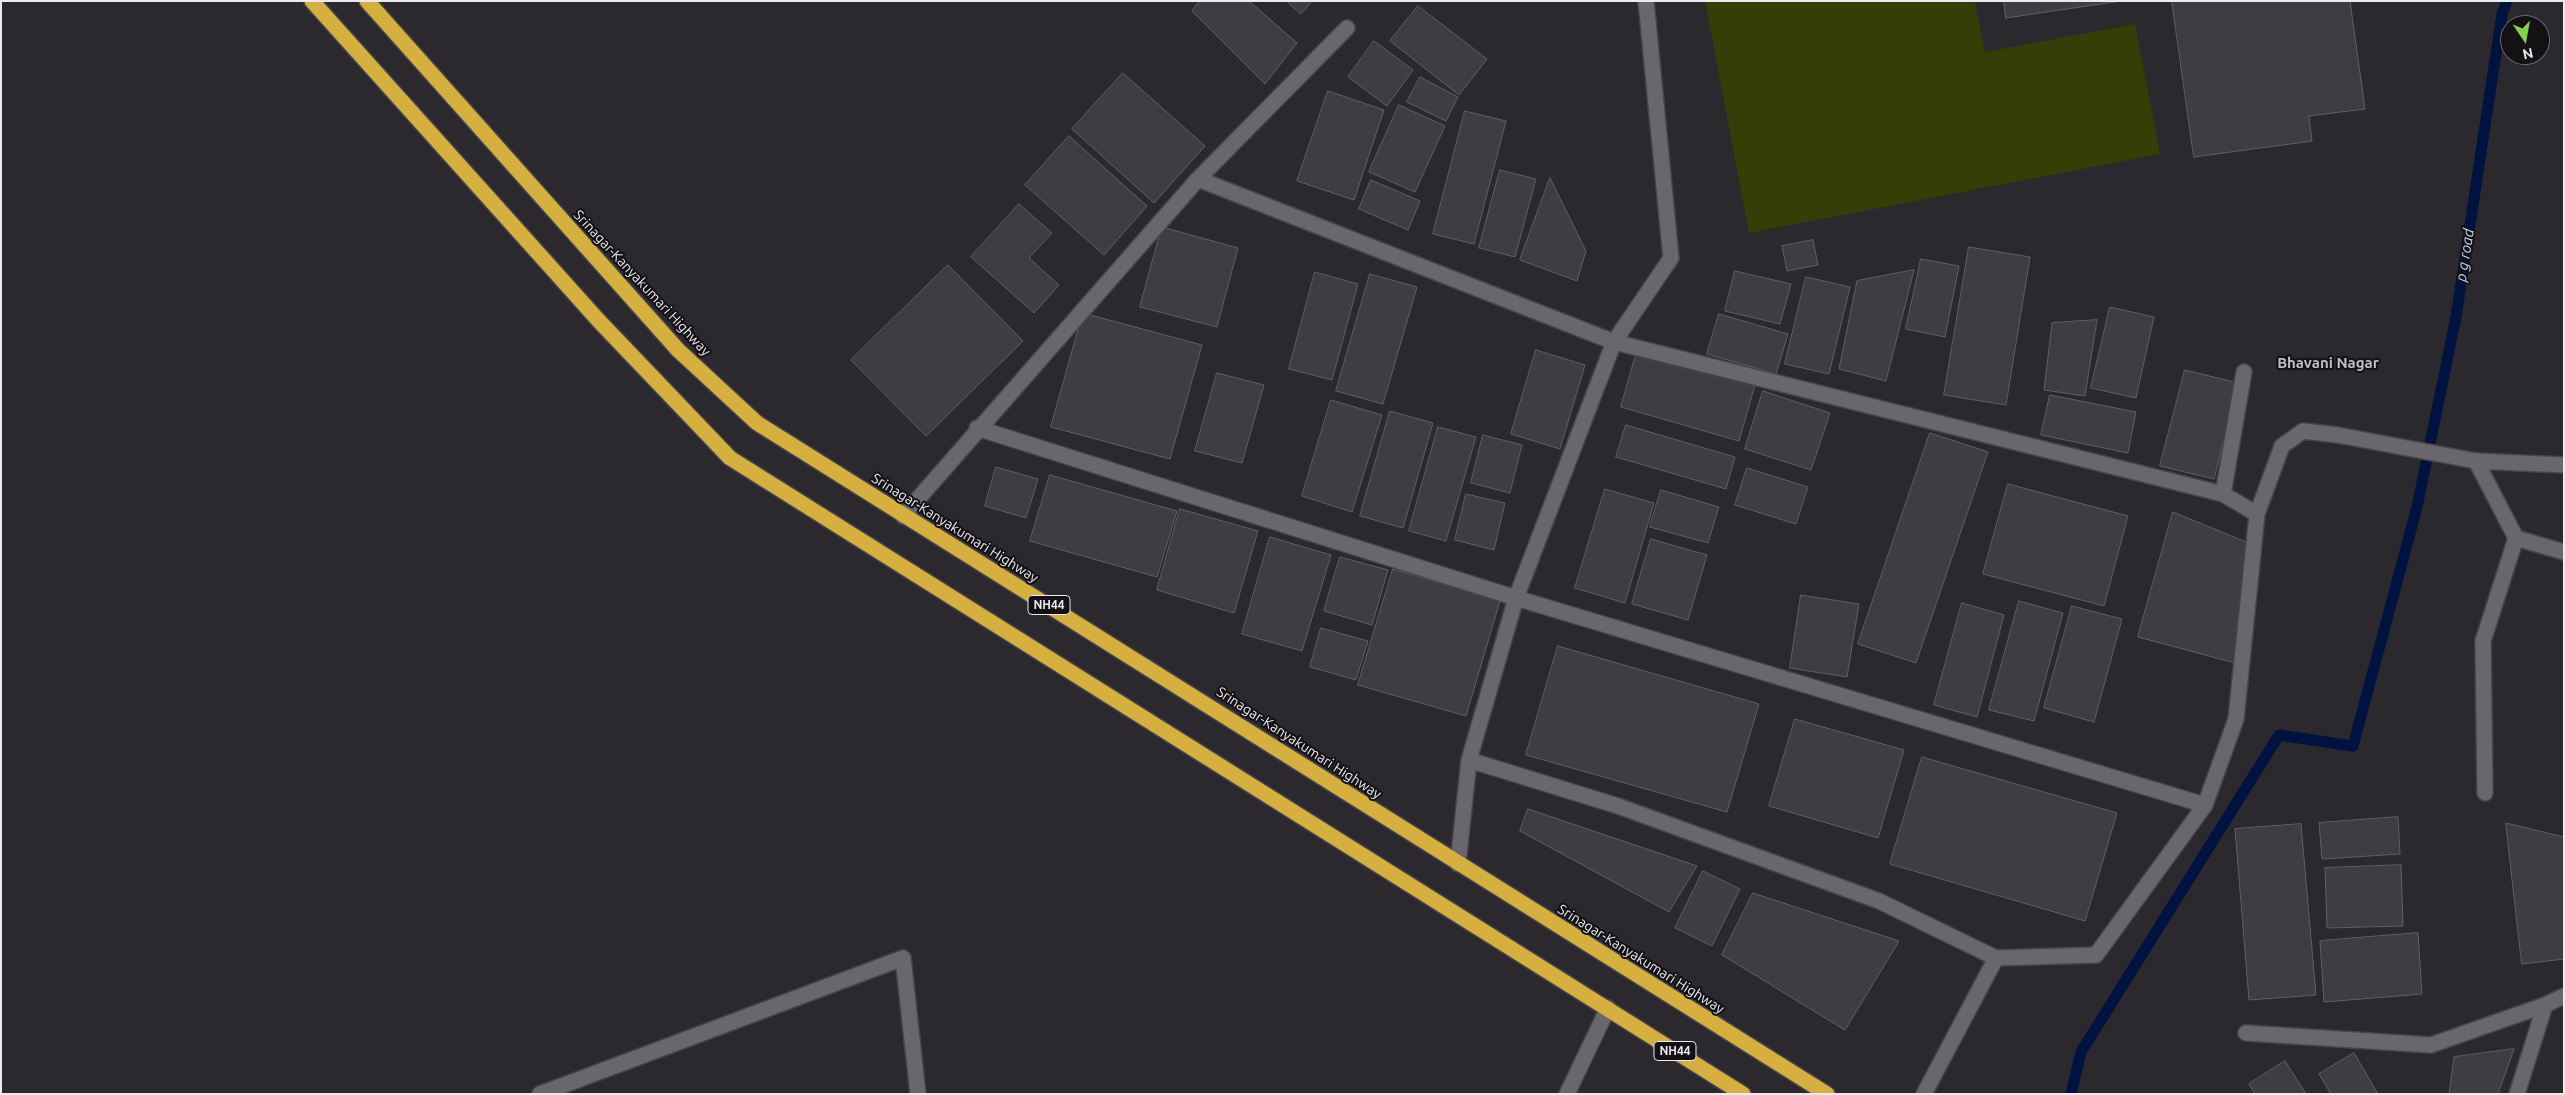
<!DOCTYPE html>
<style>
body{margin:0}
#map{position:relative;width:2565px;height:1095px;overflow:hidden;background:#2b282e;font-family:Ubuntu,sans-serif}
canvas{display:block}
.frame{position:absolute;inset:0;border:2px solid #eceaee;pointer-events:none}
.north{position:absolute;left:2500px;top:15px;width:50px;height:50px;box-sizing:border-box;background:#131114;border:1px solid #6a686b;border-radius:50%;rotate:168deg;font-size:14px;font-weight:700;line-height:20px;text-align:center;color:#eceaee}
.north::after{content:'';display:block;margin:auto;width:18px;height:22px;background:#83d04e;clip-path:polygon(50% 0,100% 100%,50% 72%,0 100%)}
</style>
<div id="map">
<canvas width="2565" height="1095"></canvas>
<div class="frame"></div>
<div class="north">N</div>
</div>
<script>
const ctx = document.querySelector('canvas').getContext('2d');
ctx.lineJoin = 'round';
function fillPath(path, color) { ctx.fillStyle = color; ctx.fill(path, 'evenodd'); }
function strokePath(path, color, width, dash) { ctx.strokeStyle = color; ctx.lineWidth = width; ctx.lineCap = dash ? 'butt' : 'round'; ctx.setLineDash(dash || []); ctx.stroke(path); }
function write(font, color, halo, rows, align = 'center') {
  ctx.font = font + ' Ubuntu,sans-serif'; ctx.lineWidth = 4; ctx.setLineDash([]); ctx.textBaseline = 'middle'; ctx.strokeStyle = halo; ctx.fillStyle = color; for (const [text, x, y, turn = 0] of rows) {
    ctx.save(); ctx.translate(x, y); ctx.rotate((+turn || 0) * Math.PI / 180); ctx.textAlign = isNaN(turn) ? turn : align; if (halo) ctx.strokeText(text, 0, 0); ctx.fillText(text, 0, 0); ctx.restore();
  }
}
fillPath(new Path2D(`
 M1705,1H1975L1985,52L2135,24L2160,154L1749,233Z`), '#363d06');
strokePath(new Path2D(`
 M2071,1094L2081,1052L2279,735L2353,746L2417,507L2456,317L2502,14L2507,1`), '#001240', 11);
const building = new Path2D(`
 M1200,1H1249L1297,43L1265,84L1192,11Z
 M1287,1H1312L1301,14Z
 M2004,1H2121L2006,18Z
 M2172,1H2350L2365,109L2309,116L2312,141L2194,157Z
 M1418,6L1487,59L1459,95L1390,41Z
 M1374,41L1413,70L1387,106L1348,77Z
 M1123,73L1205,146L1154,203L1072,129Z
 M1420,77L1458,97L1446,121L1407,102Z
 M1328,91L1384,110L1354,200L1297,181Z
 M1399,105L1445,126L1415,192L1369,172Z
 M1465,111L1506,121L1474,244L1433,234Z
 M1069,136L1147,206L1104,255L1025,185Z
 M1500,170L1536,179L1515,257L1479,248Z
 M1550,178L1586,251L1577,281L1520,260Z
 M1371,180L1420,201L1408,230L1359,209Z
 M1019,204L1052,233L1029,258L1059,285L1034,313L971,257Z
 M1162,227L1238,248L1217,327L1140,307Z
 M1813,240L1818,265L1787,271L1782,246Z
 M1969,247L2030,257L2006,405L1944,395Z
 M1921,259L1959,266L1945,337L1906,329Z
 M948,265L1023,341L926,436L851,360Z
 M1914,270L1886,381L1839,369L1857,281Z
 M1735,271L1791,284L1780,324L1725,311Z
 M1315,272L1358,284L1332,380L1289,369Z
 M1370,274L1417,287L1383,404L1336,391Z
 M1806,277L1850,287L1829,374L1785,364Z
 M2110,307L2154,317L2136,398L2091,388Z
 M1083,313L1202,345L1170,459L1051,427Z
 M1719,314L1788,334L1776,374L1707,354Z
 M2097,320L2085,396L2044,390L2052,323Z
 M1536,350L1585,365L1560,449L1511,434Z
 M1637,351L1755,385L1739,441L1621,407Z
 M2185,370L2238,383L2214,479L2160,466Z
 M1217,373L1264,385L1242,463L1195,451Z
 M1763,391L1830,413L1811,470L1745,449Z
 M2050,395L2136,412L2128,453L2041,435Z
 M1331,400L1382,415L1352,512L1302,496Z
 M1390,411L1433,423L1403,528L1360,516Z
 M1626,425L1735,457L1726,489L1616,457Z
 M1438,427L1476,437L1446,541L1409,531Z
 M1930,433L1988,452L1916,663L1858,644Z
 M1483,435L1522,445L1510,493L1471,483Z
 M996,467L1038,479L1026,518L985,506Z
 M1747,468L1808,487L1796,524L1735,505Z
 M1050,475L1177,511L1157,577L1030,541Z
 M2008,484L2128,516L2104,606L1983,574Z
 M1605,489L1654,503L1625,603L1575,588Z
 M1661,490L1719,507L1708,543L1650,527Z
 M1466,494L1505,503L1494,550L1455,540Z
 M1180,509L1258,531L1234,613L1157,590Z
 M2173,512L2246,542L2239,664L2138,637Z
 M1270,537L1331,555L1302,651L1242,634Z
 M1651,539L1707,555L1688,620L1632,604Z
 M1340,557L1388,570L1372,625L1324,611Z
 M1393,569L1500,601L1466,716L1358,685Z
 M1801,595L1859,604L1847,677L1790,668Z
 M2019,601L2063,613L2034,721L1989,710Z
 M1962,603L2004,615L1977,717L1934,705Z
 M2072,606L2122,619L2094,722L2044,708Z
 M1321,628L1368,641L1356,680L1310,667Z
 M1558,646L1759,704L1727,812L1526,755Z
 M1795,719L1904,750L1878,838L1769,806Z
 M1922,757L2117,813L2085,921L1890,864Z
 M1528,809L1697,866L1669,912L1520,831Z
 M2398,817L2400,854L2322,859L2319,823Z
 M2506,823L2564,837V959L2522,964Z
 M2301,824L2316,995L2249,1000L2235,829Z
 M2401,865L2403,926L2327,928L2325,868Z
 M1703,871L1740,889L1712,946L1675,928Z
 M1753,893L1899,941L1845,1030L1722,955Z
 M2418,933L2422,994L2324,1002L2320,941Z
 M2514,1049L2498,1094H2449L2454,1057Z
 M2354,1053L2378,1094H2331L2319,1074Z
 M2285,1061L2306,1094H2255L2249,1084Z`);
fillPath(building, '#403c43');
strokePath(building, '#625e65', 1);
const minor = new Path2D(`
 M1198,179L1614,342L2223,494L2257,514
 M977,428L1516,598L1614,342L1671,258L1646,1
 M2476,461L2516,538L2483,641L2485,793
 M2223,494L2244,372
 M903,516L1198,179L1347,28
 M2516,538L2564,552
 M1469,760L1516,598L2205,805
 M1458,864L1469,760L1618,806L1879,901L1996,958
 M2246,1033L2431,1045L2545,1005L2564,996
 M540,1094L903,958L918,1094
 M1567,1094L1608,1008
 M1924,1094L1996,958L2096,955L2205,805L2236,719L2257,514L2282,446L2303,431L2338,435L2476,461L2564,465
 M2517,1094L2545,1005`);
const highway = new Path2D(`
 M312,1L599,321L730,458L1743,1094
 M367,1L678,350L757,423L1827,1094`);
strokePath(minor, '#48454a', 18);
strokePath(highway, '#48454a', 18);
strokePath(minor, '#6a666d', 15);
strokePath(highway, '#d5af3f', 15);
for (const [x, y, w] of [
 [1049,605,42],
 [1675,1051,42]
]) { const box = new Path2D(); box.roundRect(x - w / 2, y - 9.5, w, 19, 4); ctx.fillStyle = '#131114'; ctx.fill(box); strokePath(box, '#eceaee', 1); }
write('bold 12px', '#eceaee', null, [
 ["NH44",1049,605],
 ["NH44",1675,1051]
]);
write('14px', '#eceaee', '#131114', [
 ["Srinagar-Kanyakumari Highway",642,283,47],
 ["Srinagar-Kanyakumari Highway",955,528,32],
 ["Srinagar-Kanyakumari Highway",1299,743,33],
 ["Srinagar-Kanyakumari Highway",1641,959,32]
]);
write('italic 15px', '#c2d5f5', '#131114', [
 ["p g road",2465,255,-81]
]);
write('bold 15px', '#c2bec6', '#131114', [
 ["Bhavani Nagar",2328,363]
]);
</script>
